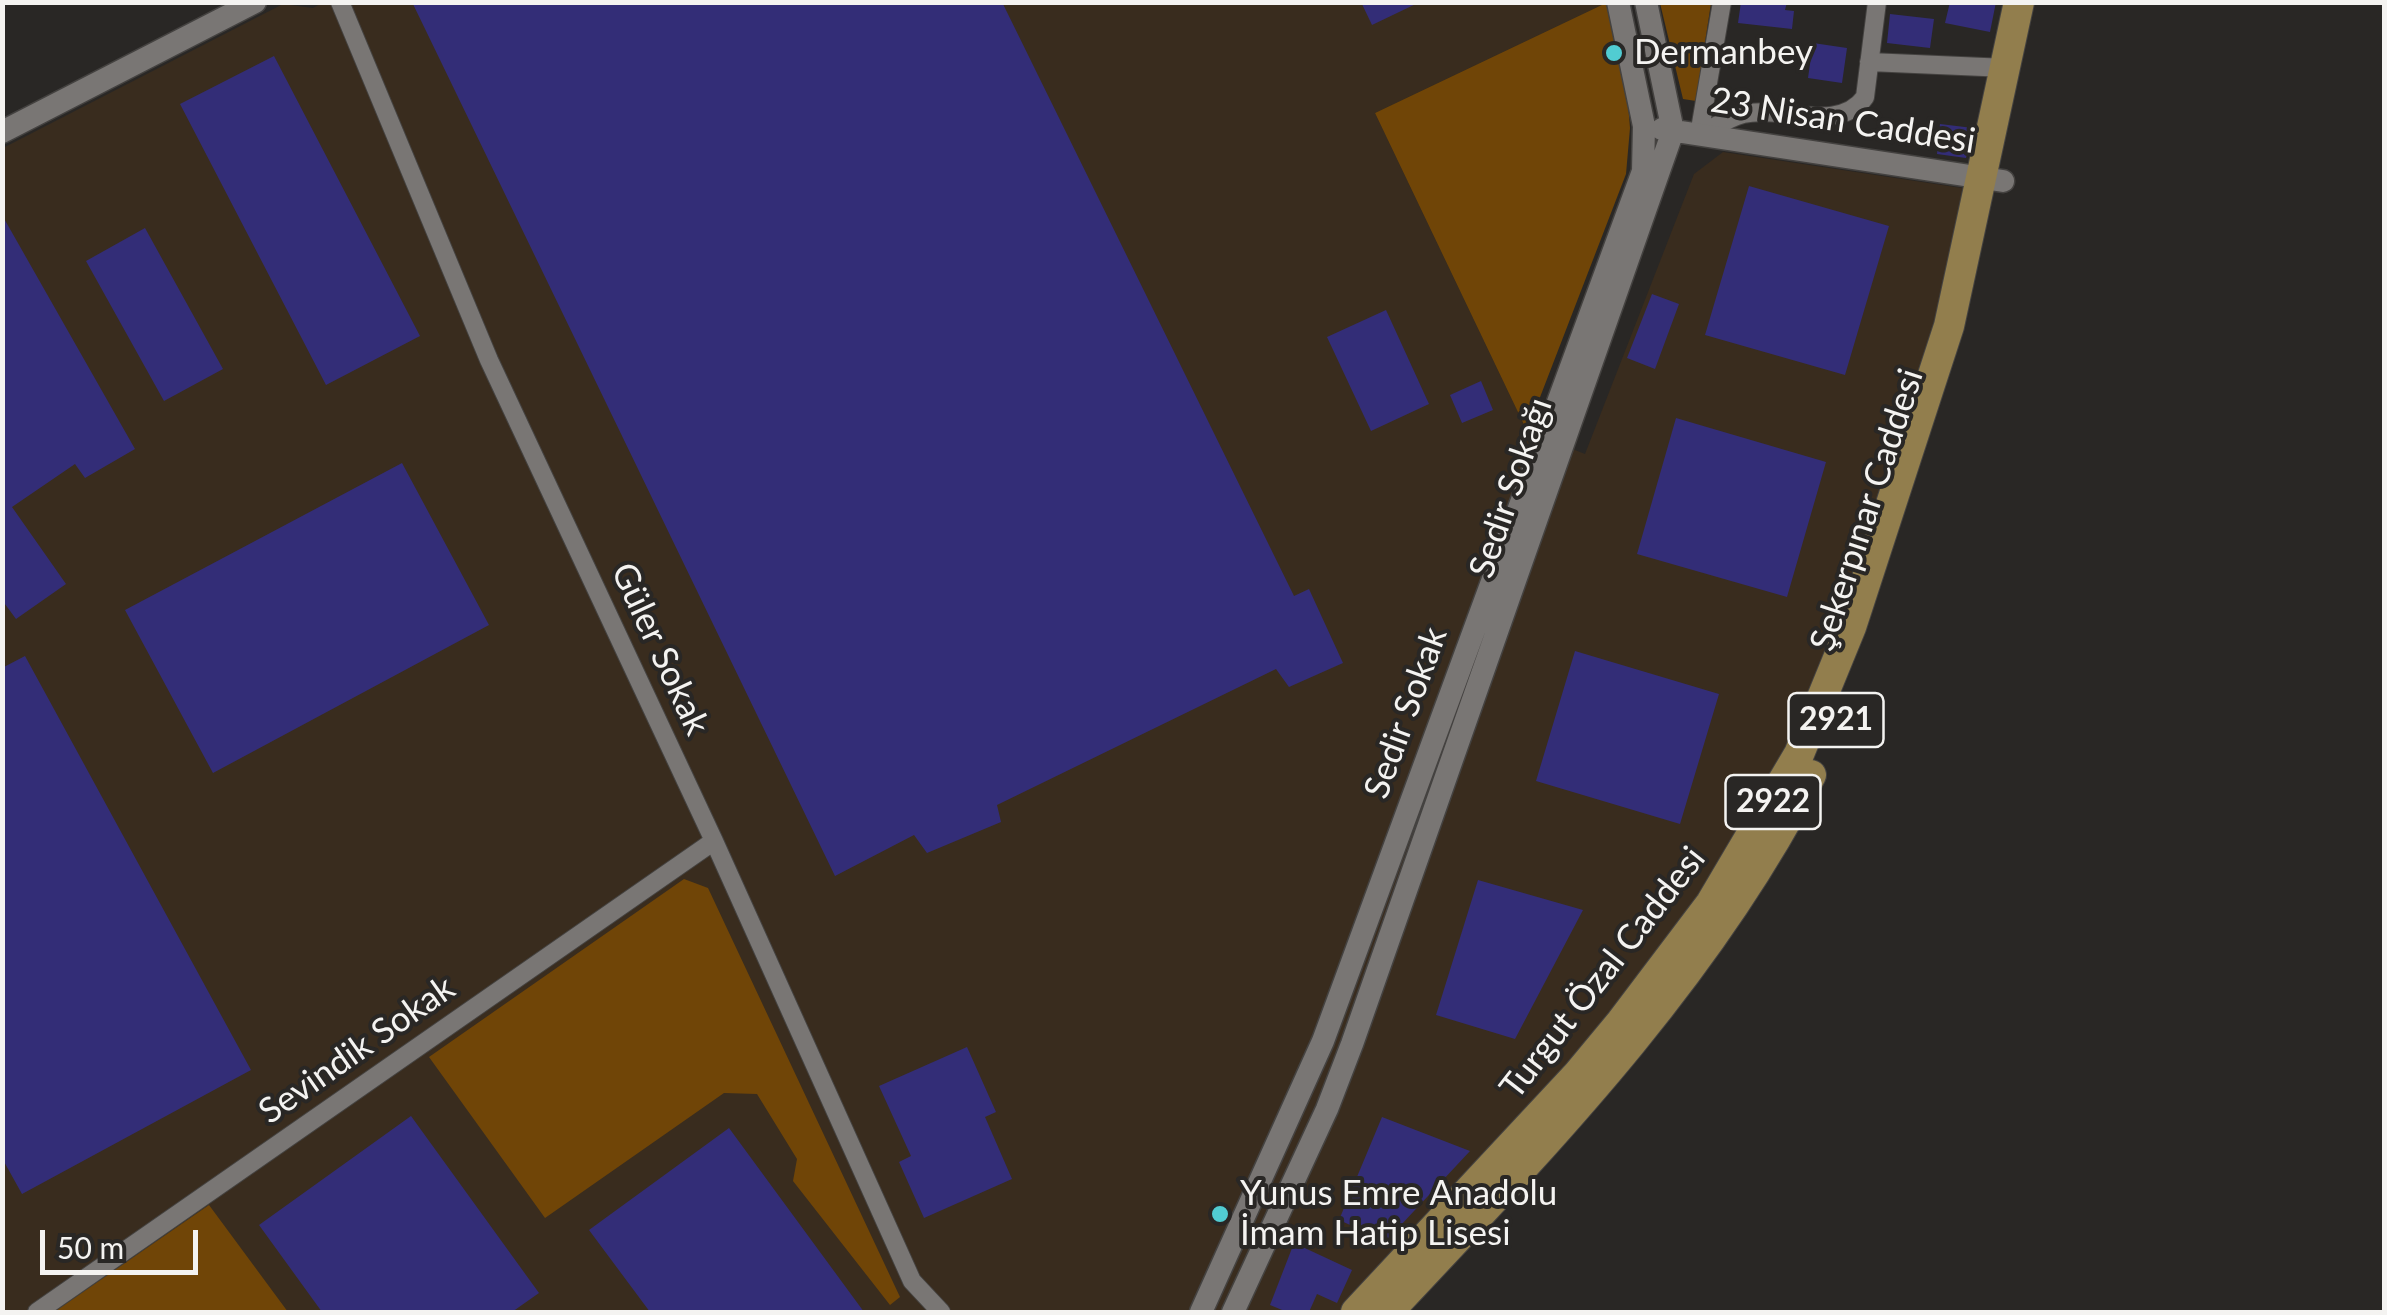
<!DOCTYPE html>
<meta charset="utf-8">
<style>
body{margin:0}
#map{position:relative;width:2387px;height:1315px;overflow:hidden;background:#292725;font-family:Lato,sans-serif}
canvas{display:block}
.frame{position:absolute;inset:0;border:5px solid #f4f3f1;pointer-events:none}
.scale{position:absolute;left:40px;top:1230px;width:158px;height:45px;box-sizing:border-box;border:5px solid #f4f3f1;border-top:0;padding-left:12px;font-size:30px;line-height:35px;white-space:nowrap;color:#f4f3f1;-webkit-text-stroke:8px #292725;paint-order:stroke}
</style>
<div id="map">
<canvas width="2387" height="1315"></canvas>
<div class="frame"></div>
<div class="scale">50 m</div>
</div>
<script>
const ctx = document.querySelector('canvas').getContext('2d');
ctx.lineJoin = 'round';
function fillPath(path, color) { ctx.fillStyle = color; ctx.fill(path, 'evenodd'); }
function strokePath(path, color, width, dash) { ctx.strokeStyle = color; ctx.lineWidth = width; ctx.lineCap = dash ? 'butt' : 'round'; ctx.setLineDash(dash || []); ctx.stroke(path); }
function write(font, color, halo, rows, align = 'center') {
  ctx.font = font + ' Lato,sans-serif'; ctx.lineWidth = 8; ctx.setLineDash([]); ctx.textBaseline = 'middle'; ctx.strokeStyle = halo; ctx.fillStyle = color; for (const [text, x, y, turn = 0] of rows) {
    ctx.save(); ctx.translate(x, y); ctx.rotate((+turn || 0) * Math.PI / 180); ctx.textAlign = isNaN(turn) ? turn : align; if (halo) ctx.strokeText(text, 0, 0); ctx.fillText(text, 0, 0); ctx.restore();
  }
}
fillPath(new Path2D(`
 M324,2L1606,3L1375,113L1527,431L1585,454L1694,174L1723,152L1975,190L1910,488L1791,788L1371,1312H3V148L283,4L313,8Z`), '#392c1e');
fillPath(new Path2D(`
 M1606,3L1628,103L1630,128L1626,174L1527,431L1375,113Z
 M1660,3H1711L1696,101L1683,99Z
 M684,879L708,888L900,1297L890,1305L793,1181L797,1159L757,1094L724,1093L545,1218L429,1057Z
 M209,1205L288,1312H54Z`), '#704507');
fillPath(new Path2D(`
 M412,2H1002L1294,596L1309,589L1343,663L1289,687L1276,669L997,805L1001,822L927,853L914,835L835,876Z
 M1361,2H1420L1372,25Z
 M1741,2H1787L1785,10L1794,11L1792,29L1738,23Z
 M1950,2H1996L1990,32L1945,23Z
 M1890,14L1934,19L1930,48L1887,43Z
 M1813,43L1847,48L1842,83L1808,78Z
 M274,56L420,336L326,385L180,104Z
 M1940,124L1973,128L1966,158L1937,154Z
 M1749,186L1889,226L1845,375L1705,335Z
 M2,215L135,449L85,478L75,464L12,507L66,584L16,619L2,600Z
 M145,228L223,369L164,401L86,261Z
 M1652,294L1679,304L1655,369L1627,358Z
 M1386,310L1429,404L1371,431L1327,337Z
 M1481,381L1493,410L1462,423L1450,395Z
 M1676,418L1826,462L1787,597L1637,554Z
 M402,463L489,625L213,773L125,610Z
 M1575,651L1719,694L1680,824L1536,781Z
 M25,656L251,1070L22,1194L2,1158V668Z
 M1478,880L1583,910L1515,1039L1436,1015Z
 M967,1047L996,1112L985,1117L1012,1179L924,1218L899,1162L911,1156L879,1086Z
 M411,1116L539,1293L512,1312H322L259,1225Z
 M1382,1117L1470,1151L1386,1241L1339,1220Z
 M729,1128L864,1312H650L589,1230Z
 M1294,1243L1352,1270L1337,1303L1317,1294L1309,1312H1287L1270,1305Z`), '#332d77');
const minor = new Path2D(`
 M340,2L489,360L714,841L912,1281L941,1312
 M1869,62L2007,68
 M1699,135C1713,128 1728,118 1743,114C1781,105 1839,134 1865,97L1877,2
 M1699,135L1722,2
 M37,1312L714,841`);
const tertiary = new Path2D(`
 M1662,129L2003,181
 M2,132L255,2
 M1201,1312L1323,1041L1643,171L1644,126L1618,2
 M1233,1312L1327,1109L1352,1044L1673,131L1646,2`);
const primary = new Path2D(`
 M1356,1312L1577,1075L1621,1022L1711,903L1799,754L1851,627L1949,326L2019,2
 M1388,1312C1544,1146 1706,980 1811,775`);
strokePath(minor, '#444240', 20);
strokePath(tertiary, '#444240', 25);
strokePath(primary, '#444240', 32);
strokePath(minor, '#797674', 18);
strokePath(tertiary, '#797674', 22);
strokePath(primary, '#927e4d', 30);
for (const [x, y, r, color] of [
 [1614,53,10,"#51ccd2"],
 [1220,1214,10,"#51ccd2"]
]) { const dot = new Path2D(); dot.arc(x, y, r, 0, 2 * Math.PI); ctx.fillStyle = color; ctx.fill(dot); strokePath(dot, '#292725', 4); }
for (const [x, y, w] of [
 [1836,720,95],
 [1773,802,95]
]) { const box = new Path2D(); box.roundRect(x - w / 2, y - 27, w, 54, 8); ctx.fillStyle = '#292725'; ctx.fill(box); strokePath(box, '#f4f3f1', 2.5); }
write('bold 32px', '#f4f3f1', null, [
 ["2921",1836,720],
 ["2922",1773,802]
]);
write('35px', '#f4f3f1', '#292725', [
 ["Dermanbey",1634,53],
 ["Yunus Emre Anadolu",1240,1194],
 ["İmam Hatip Lisesi",1240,1234]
], 'left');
write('35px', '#f4f3f1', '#292725', [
 ["23 Nisan Caddesi",1843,121,9],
 ["Sedir Sokağı",1511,488,-71],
 ["Şekerpınar Caddesi",1867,510,-72],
 ["Güler Sokak",660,649,65],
 ["Sedir Sokak",1406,713,-70],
 ["Turgut Özal Caddesi",1603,973,-52],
 ["Sevindik Sokak",357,1050,-35]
]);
</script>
